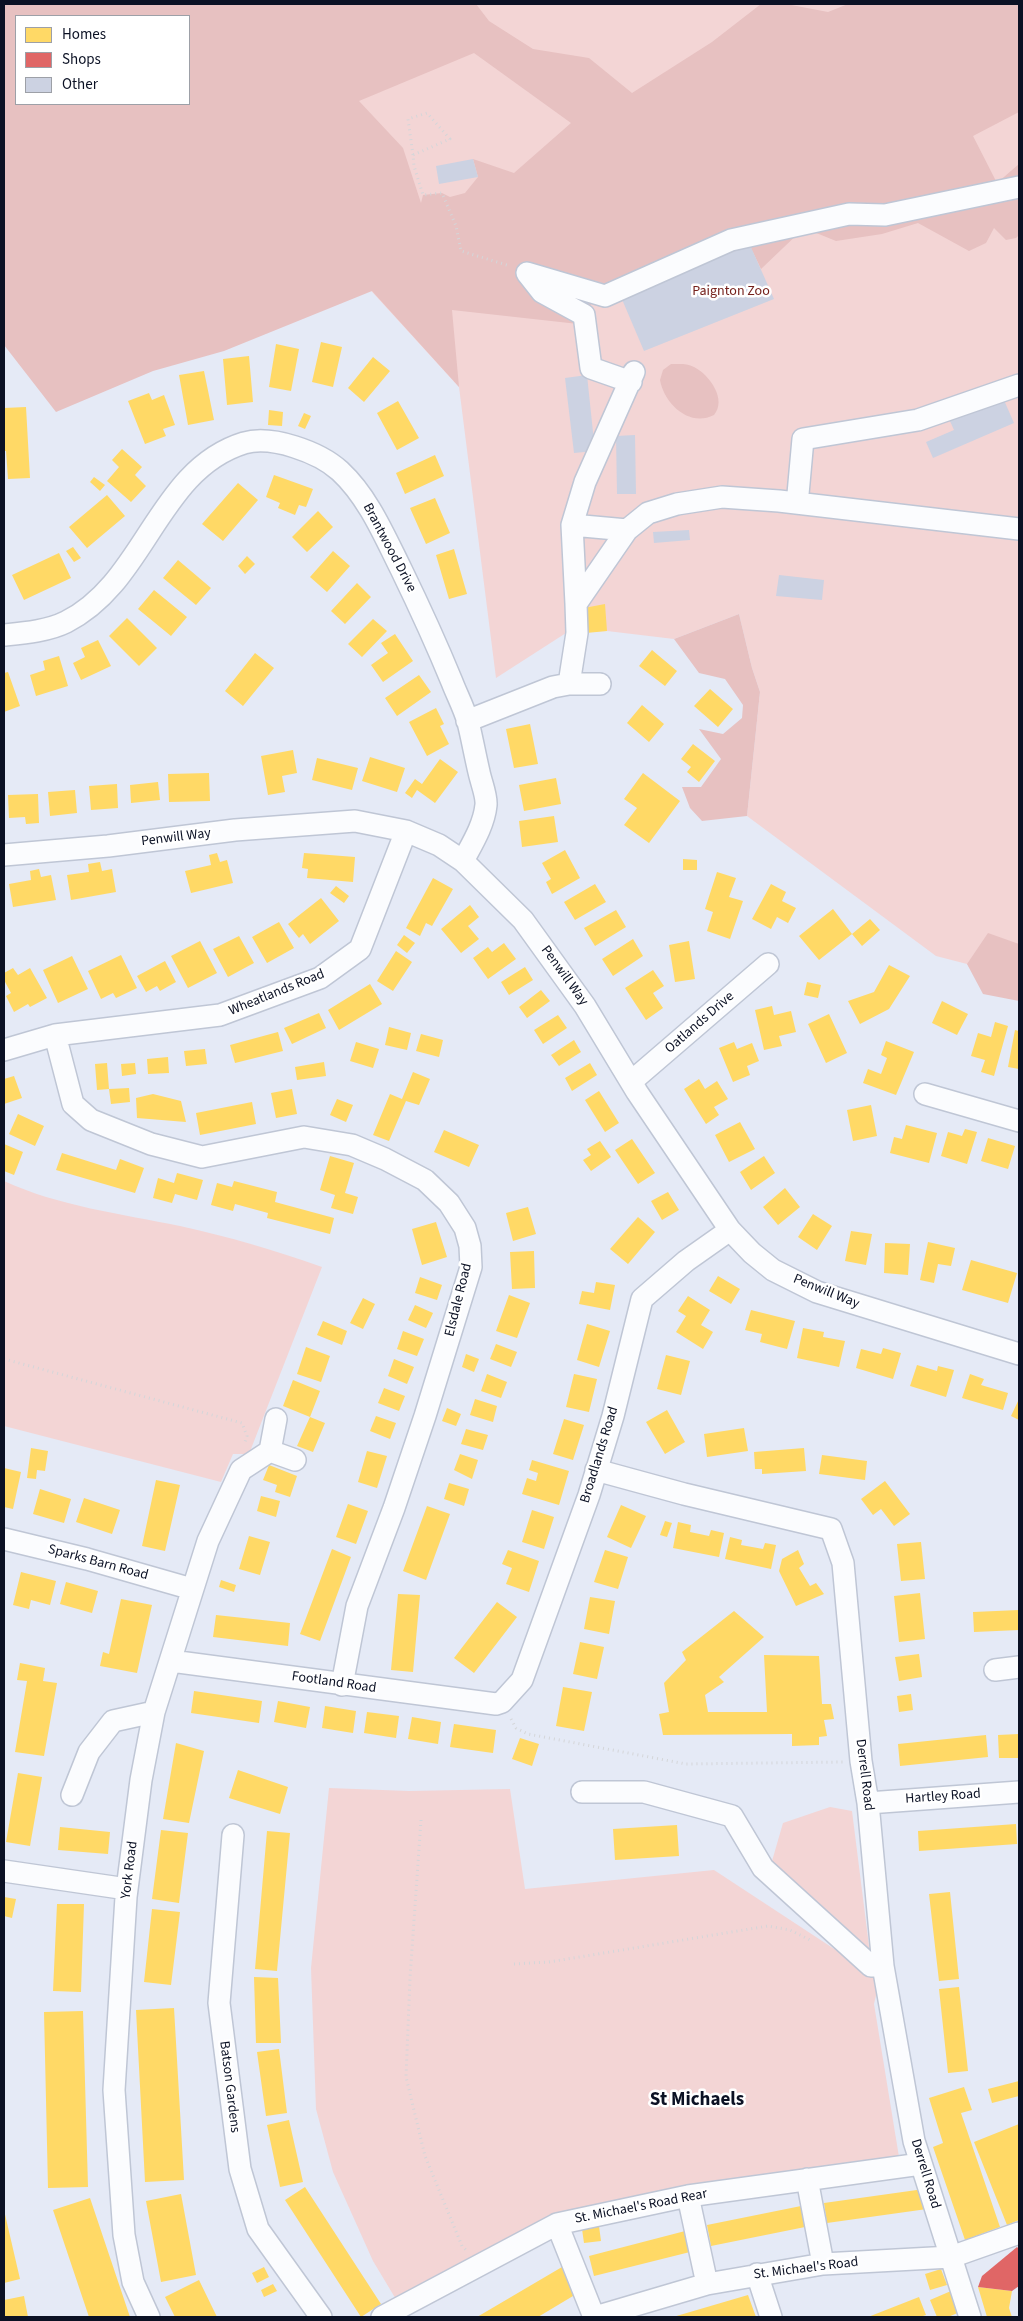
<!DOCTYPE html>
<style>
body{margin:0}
#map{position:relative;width:1023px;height:2321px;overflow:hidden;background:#e5eaf6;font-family:"Source Sans 3",sans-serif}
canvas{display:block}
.frame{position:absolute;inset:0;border:5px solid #0b1124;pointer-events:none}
.legend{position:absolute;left:15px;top:15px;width:175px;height:90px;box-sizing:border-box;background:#fff;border:1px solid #9da0a7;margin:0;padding:6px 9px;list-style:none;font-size:15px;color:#0b1124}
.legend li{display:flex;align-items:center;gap:10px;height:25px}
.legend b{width:25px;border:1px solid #9da0a7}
</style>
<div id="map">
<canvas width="1023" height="2321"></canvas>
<div class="frame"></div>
<ul class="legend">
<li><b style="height:14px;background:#ffd966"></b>Homes</li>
<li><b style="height:14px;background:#e06666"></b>Shops</li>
<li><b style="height:14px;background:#ccd2e2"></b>Other</li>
</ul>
</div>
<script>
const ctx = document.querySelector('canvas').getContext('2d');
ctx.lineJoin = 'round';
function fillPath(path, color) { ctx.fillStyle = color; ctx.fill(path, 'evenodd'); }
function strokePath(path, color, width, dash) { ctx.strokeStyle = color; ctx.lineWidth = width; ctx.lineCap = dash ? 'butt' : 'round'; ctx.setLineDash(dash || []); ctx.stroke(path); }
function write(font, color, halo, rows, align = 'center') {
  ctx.font = font + ' "Source Sans 3",sans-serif'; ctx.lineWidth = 5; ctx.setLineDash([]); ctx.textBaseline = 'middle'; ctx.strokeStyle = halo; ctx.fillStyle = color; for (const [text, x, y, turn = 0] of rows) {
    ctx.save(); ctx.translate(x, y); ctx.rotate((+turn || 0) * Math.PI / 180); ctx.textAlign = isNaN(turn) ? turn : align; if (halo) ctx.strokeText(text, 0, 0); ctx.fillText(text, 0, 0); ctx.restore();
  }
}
fillPath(new Path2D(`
 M394,4H1019V997L985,991L967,964L936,956L747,816L760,692L752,668L739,614L674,639L607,631L566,633L496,678L459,387L364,283L316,130Z
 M4,1181C58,1206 122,1214 180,1226C230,1237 274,1250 322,1267L249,1454H233L221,1482L4,1426Z
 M329,1788L409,1791L510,1789L525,1889L714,1870L880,1979L874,2004L899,2157L556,2217L400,2306L373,2261L333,2172L316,2109L311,1968Z
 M830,1807L852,1811L870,1954L770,1868L783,1823Z`), '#f3d5d5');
fillPath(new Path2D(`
 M4,4H476L489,21L533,49L589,58L632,93L712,42L761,4H786L828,12L848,4H1019V112L973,136L997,183L1019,164V235L1016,238L1006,240L994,228L986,243L969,251L918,223L882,234L836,241L804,228L761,269L750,246L621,296L594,300L578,324L452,310L459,387L372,291L224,351L153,371L56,412L4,345ZM16,16H189V104H16ZM474,53L571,123L514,173L473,159L478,177L465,193L450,197L442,193L423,195L421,203L403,148L359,101Z
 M671,364C679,364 687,363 694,367C710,375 727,400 714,415C689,428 664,403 660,380L663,370Z
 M739,614L752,668L760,692L747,816L702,821L690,808L682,787H701L721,759L699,729L723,734L742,718L743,705L725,679L699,673L674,639Z
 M988,933L1019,944V1001L983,994L967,964Z`), '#e7c1c1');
fillPath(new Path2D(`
 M321,342L342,347L333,387L312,382Z
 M276,344L299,349L291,391L269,387Z
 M249,356L253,402L227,405L223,359Z
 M373,357L390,371L364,402L348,388Z
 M204,371L214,420L188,425L179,375Z
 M149,393L152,400L164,395L175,425L163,429L166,436L145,444L128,401Z
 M398,401L419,438L397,450L377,413Z
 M26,407L30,478L8,479L6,451H4V408Z
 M269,410L283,412L282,426L268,425Z
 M304,413L311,416L305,429L298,426Z
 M122,449L142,467L135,475L146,486L131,502L107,481L119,467L112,460Z
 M435,455L444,476L405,494L396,473Z
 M274,475L313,489L306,507L299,505L295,515L278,508L280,503L266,497Z
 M94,477L105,485L100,491L90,482Z
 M238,483L258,500L223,541L202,524Z
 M107,495L125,516L87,548L69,527Z
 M435,498L450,533L426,544L410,508Z
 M318,511L333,527L307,552L292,537Z
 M73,547L81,558L74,562L66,551Z
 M454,549L467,594L449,599L436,555Z
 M333,551L350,566L327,592L310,577Z
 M59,553L71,578L24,600L12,575Z
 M247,556L255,564L245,574L238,566Z
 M178,560L211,588L196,605L163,578Z
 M357,583L371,597L345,624L331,611Z
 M154,590L187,617L171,636L138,609Z
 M605,604L607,631L586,633L584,608Z
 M127,618L157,648L139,666L109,636Z
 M373,619L387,631L362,657L348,644Z
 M395,634L413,661L383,682L371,665L388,653L381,643Z
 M98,640L111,666L81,680L73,663L85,657L81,648Z
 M652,650L677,671L665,686L639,666Z
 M255,653L274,668L243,706L225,691Z
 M59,656L68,686L36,696L30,675L45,670L43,661Z
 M8,672L20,706L4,712V673Z
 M419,675L431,692L397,716L385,698Z
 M710,689L733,709L718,727L694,706Z
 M642,705L664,724L649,742L627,723Z
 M436,708L444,724L440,726L449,744L427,756L409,722Z
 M530,724L538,764L514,768L506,729Z
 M693,744L715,761L699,782L687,772L691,767L681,759Z
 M293,750L297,773L282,776L285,792L268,795L261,756Z
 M370,757L405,768L397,792L362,781Z
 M317,758L358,768L352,790L312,780Z
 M440,759L458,772L435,803L417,790L412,798L405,793L415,779L422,784Z
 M209,773L210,801L169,802L168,774Z
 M643,773L680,801L649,843L624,825L637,808L624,799Z
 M556,778L561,804L524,811L519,785Z
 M158,782L160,800L131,803L130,785Z
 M117,784L118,808L91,810L89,786Z
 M75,790L77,813L50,816L48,792Z
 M38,794L39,823L26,824L25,817L9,818L8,795Z
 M554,816L558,842L522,847L519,821Z
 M565,850L580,878L552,894L546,882L551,879L542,863Z
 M217,853L220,862L227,860L233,883L191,893L185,871L211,865L209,855Z
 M304,853L355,857L353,882L307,878L308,869L302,868Z
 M683,859L697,860V870H683Z
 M100,862L102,871L112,869L116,892L71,900L67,875L89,872L88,864Z
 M39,869L41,877L51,875L56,900L13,907L9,884L31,880L30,871Z
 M717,872L736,878L729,897L743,901L730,939L707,931L713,912L705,909Z
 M433,878L453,889L432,926L426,923L420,936L406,928Z
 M595,884L606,902L575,920L564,902Z
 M771,884L786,892L782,901L796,908L788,923L777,917L771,929L752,919Z
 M336,886L349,896L344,903L330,893Z
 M321,898L339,921L310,944L303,934L299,938L288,924Z
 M470,905L479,917L468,926L479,939L461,953L441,929Z
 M833,909L852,934L819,960L799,936Z
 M616,910L626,927L595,946L584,928Z
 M870,919L880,930L862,946L852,934Z
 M279,922L294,948L267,963L252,937Z
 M404,935L415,943L407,953L397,945Z
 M239,936L254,963L228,977L213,949Z
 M633,939L643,956L613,976L602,959Z
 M200,941L217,973L188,988L171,956Z
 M689,941L695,979L675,982L669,945Z
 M504,943L516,959L488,979L473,958L488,947L492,952Z
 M396,951L412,962L393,991L377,981Z
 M121,955L137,988L116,998L113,993L101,999L88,971Z
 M72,956L88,989L58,1003L43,970Z
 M165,961L176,982L160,991L157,986L146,992L137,976Z
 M889,965L910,976L889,1009L860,1024L848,1001L874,992Z
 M525,967L533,980L509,995L501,982Z
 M13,968L18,975L30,968L47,998L30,1007L28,1004L14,1012L6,996L11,993L4,980V973Z
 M653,970L664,986L653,993L663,1008L646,1020L625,988Z
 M807,982L821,985L818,998L804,995Z
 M370,984L382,1004L339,1030L328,1010Z
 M541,990L550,1001L527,1018L519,1007Z
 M942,1001L968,1014L957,1035L932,1023Z
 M772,1006L774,1015L791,1011L796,1032L779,1036L782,1046L764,1050L755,1010Z
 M319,1013L326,1028L292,1044L284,1028Z
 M829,1014L847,1053L826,1063L808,1024Z
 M558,1015L567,1028L543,1044L534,1030Z
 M995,1022L1008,1026L994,1076L981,1072L985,1060L971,1056L978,1033L991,1037Z
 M389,1027L411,1033L407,1050L385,1045Z
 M1015,1030L1019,1031V1069L1008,1067Z
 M278,1032L283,1051L235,1063L230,1045Z
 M421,1034L443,1040L439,1057L416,1051Z
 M574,1040L581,1052L559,1066L551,1055Z
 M886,1041L914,1052L896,1095L863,1083L868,1069L881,1074L887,1058L881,1055Z
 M356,1042L379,1049L373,1068L350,1061Z
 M734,1042L737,1049L752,1043L759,1061L747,1066L750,1075L733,1082L719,1048Z
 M205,1049L207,1064L186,1066L184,1051Z
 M168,1057L169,1073L148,1074L147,1059Z
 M324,1062L326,1076L297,1080L295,1067Z
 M107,1063L109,1089L97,1090L95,1064Z
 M135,1063L136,1074L122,1076L121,1064Z
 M590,1063L597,1075L572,1091L565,1078Z
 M413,1072L430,1079L419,1105L406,1101L389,1141L373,1135L390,1094L402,1099Z
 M14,1076L22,1098L4,1104V1079Z
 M699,1079L705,1089L717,1081L728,1099L714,1107L719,1115L706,1124L684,1089Z
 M129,1088L130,1102L111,1104L109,1089Z
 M292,1089L297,1114L276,1118L271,1093Z
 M599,1091L619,1123L605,1132L585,1100Z
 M153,1094L181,1101L186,1122L137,1118L136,1098Z
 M337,1099L353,1105L346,1122L330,1115Z
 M252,1102L256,1124L200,1135L196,1113Z
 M871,1105L877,1136L853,1141L847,1110Z
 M18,1114L44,1126L35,1146L9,1134Z
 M740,1122L755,1149L729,1162L715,1135Z
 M906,1125L937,1133L929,1163L890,1153L894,1137L902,1139Z
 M965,1129L977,1132L967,1164L941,1156L948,1132L962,1136Z
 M444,1130L479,1145L469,1167L434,1152Z
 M988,1138L1015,1146L1008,1169L981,1161Z
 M632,1139L655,1173L638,1184L615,1150Z
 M600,1141L611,1157L591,1171L583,1160L591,1155L587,1149Z
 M4,1144L23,1152L14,1175L4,1171Z
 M62,1153L116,1170L120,1159L144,1168L135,1193L56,1170Z
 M330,1156L354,1163L345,1193L358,1197L353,1214L331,1208L335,1195L320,1190Z
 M764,1156L775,1173L751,1190L740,1172Z
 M177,1173L203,1180L197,1200L175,1194L172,1203L153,1198L158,1178L174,1183Z
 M234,1181L277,1192L275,1202L334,1218L330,1234L267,1218L268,1213L235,1204L233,1211L211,1205L217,1183L232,1187Z
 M785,1188L800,1207L778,1225L763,1207Z
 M668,1192L679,1210L662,1220L651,1201Z
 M528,1207L536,1234L513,1241L506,1213Z
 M813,1214L832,1226L817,1250L798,1237Z
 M638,1217L655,1232L628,1264L610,1249Z
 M436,1222L447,1257L422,1265L412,1229Z
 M851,1231L872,1234L866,1265L845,1261Z
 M928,1242L955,1248L951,1266L938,1264L934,1283L920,1280Z
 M885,1243L910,1244L908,1275L884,1273Z
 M534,1251L535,1288L512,1289L510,1252Z
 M971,1260L1017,1273L1008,1303L962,1290Z
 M718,1276L740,1289L731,1304L709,1291Z
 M420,1277L442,1285L437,1300L415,1293Z
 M596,1282L615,1285L610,1310L579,1304L582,1291L594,1293Z
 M509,1295L530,1303L517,1338L496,1331Z
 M688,1296L710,1310L701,1325L713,1332L703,1349L676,1332L686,1316L678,1311Z
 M363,1298L375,1304L363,1329L350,1323Z
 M415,1305L433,1313L426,1328L408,1320Z
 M751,1310L795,1321L787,1349L760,1342L762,1334L745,1330Z
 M323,1321L347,1331L342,1345L317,1335Z
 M587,1324L610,1331L599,1367L577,1360Z
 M803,1328L824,1332L823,1337L845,1341L839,1367L797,1358Z
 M403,1331L424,1339L417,1356L397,1349Z
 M496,1344L517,1352L511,1367L490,1359Z
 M306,1347L330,1356L321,1382L297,1374Z
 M883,1348L901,1353L893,1379L856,1368L861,1349L881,1354Z
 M466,1354L479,1359L474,1372L462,1367Z
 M666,1355L690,1361L681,1395L657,1389Z
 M394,1359L414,1367L407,1384L388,1376Z
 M917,1365L937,1371L938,1366L954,1370L946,1397L910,1386Z
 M487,1374L507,1382L501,1398L481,1391Z
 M574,1374L597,1379L589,1412L566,1407Z
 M970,1374L984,1379L981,1385L1008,1393L1003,1410L962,1398Z
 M293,1380L320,1391L310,1417L283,1406Z
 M384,1388L405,1396L399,1411L378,1403Z
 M475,1399L497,1406L493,1422L470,1415Z
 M1019,1399V1420L1011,1416Z
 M447,1408L461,1414L456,1426L442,1421Z
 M667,1410L685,1442L665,1454L646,1422Z
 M376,1416L396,1423L390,1439L370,1431Z
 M310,1417L325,1423L313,1452L297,1446Z
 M564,1419L584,1425L573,1460L553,1454Z
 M744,1428L748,1451L707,1457L704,1434Z
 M466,1429L488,1435L483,1450L461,1444Z
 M31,1448L48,1451L45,1471L37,1470L36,1479L27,1478Z
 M804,1448L806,1471L762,1474V1469H755L754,1452Z
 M367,1451L387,1456L377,1488L358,1482Z
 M460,1454L478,1460L472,1479L454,1470Z
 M822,1455L867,1461L865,1480L819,1474Z
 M532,1460L569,1471L559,1505L522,1494L527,1478L536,1481L538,1473L529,1470Z
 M269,1465L297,1476L290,1497L275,1492L277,1485L263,1480Z
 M4,1468L21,1472L13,1509L4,1507Z
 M156,1480L180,1485L165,1551L142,1546Z
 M885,1481L910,1514L894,1526L881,1509L873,1515L861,1499Z
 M449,1483L469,1489L464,1506L444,1499Z
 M40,1489L71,1499L64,1523L33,1514Z
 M261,1496L280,1501L276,1517L257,1511Z
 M84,1498L120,1510L112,1534L76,1522Z
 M348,1504L368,1511L356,1544L336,1537Z
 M621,1505L646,1516L631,1548L607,1537Z
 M427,1506L450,1514L426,1580L403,1571Z
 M532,1510L554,1517L544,1549L522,1542Z
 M665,1521L672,1523L667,1537L660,1535Z
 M678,1522L691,1525L690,1532L709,1536L711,1530L724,1533L719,1557L673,1548Z
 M249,1536L270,1542L260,1575L239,1569Z
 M730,1537L742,1540L741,1545L763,1549L765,1543L776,1545L771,1569L725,1559Z
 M921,1542L925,1579L901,1581L897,1544Z
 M332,1549L351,1557L320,1641L300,1634Z
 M508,1550L539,1561L529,1592L506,1584L512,1568L502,1564Z
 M605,1550L628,1557L618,1589L594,1582Z
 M798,1550L804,1564L799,1568L810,1586L816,1583L824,1594L796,1606L779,1571L782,1559Z
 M21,1572L56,1581L50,1605L31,1600L29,1609L13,1605Z
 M221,1580L236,1585L234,1592L219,1587Z
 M66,1582L98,1591L92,1613L60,1604Z
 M920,1593L925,1639L899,1642L894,1596Z
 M398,1594L420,1595L413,1672L391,1670Z
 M590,1597L615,1601L609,1634L584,1629Z
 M121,1599L152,1605L137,1673L100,1666L103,1652L109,1654Z
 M497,1602L517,1617L474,1673L454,1658Z
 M1019,1610V1630L974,1632L973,1612Z
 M734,1611L764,1637L719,1677L724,1682L705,1695L708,1712H767L764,1655L819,1656L822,1704H831L834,1719L824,1720L827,1736L819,1737V1745L792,1746V1734L663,1735L659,1714L669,1712L664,1683L686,1660L682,1652Z
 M216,1615L290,1623L288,1646L213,1637Z
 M580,1642L604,1647L597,1679L573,1674Z
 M919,1654L922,1677L899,1681L895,1657Z
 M20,1663L45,1668L43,1681L57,1683L44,1756L15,1752L27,1681L17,1680Z
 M563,1687L592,1692L584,1731L556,1726Z
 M194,1691L262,1701L259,1723L191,1713Z
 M911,1694L913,1710L899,1712L897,1696Z
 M278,1701L310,1707L306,1728L274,1722Z
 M325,1706L356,1711L353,1733L322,1728Z
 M367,1712L399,1716L396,1738L364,1733Z
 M412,1717L441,1722L438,1744L408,1739Z
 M454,1724L496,1730L493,1753L450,1747Z
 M1019,1734V1758H999L998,1735Z
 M986,1735L988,1757L900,1766L898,1744Z
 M520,1738L539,1744L532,1766L512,1759Z
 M176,1743L204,1751L189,1823L163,1819Z
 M238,1770L288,1787L280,1814L229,1798Z
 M18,1773L42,1777L30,1846L6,1842Z
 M1016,1824L1017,1844L919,1851L918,1831Z
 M677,1825L679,1856L615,1860L613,1829Z
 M60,1827L110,1832L108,1854L58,1850Z
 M161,1830L188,1833L179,1903L152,1899Z
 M267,1831L290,1833L277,1971L255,1969Z
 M950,1892L959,1979L939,1981L929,1894Z
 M4,1897L16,1899L12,1918L4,1916Z
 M57,1904H84L81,1992L53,1991Z
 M152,1909L180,1912L171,1985L144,1982Z
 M254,1977L278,1978L281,2043H256Z
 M959,1987L968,2071L948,2073L939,1989Z
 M174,2008L184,2180L145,2182L136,2010Z
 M83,2011L88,2187L48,2188L44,2012Z
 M279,2049L287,2113L266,2116L257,2052Z
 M1019,2081V2096L992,2103L988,2089Z
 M964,2087L972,2110L961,2113L1000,2227L965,2240L933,2147L943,2143L929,2098Z
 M289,2120L303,2182L280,2187L267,2125Z
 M1019,2124V2220L1007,2225L974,2142Z
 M305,2187L381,2304L361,2317L285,2200Z
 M924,2189L927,2209L827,2223L824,2203Z
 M181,2194L196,2275L161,2282L146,2201Z
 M90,2198L130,2317H89L53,2210Z
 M806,2205L810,2226L711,2246L707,2225Z
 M4,2210L20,2279L4,2283Z
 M599,2226L601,2241L584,2243L582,2229Z
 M689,2230L694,2251L594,2276L589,2256Z
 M264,2267L269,2277L257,2283L252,2273Z
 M562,2267L578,2293L538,2317H477Z
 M941,2269L947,2285L930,2290L925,2274Z
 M199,2280L217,2317H175L165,2297Z
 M273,2284L277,2291L264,2297L261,2290Z
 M978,2287L1012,2291L1009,2308L1012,2317H987Z
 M951,2291L960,2312L948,2317H937L930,2300Z
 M748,2295L756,2317H673Z
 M24,2296L28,2317H4V2300Z
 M919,2297L926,2315L920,2317H868Z`), '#ffd966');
fillPath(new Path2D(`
 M1017,2247L1019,2249V2286L1012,2291L978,2287L982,2276Z`), '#e06666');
fillPath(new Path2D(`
 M473,159L478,177L439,184L436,166Z
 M750,245L774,299L644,351L621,297Z
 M587,375L595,451L574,453L565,378Z
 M1000,391L1014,423L933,458L926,442L954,430L945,410Z
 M635,435L636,494H617L616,436Z
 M689,530L690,540L654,543L653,532Z
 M779,575L824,580L822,600L776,596Z`), '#ccd2e2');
const minor = new Path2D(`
 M631,382L591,368L584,315L542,292L527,273L605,296L731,240L849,214L885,215L1019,187
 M798,494L803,439L918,420L1019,385
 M572,525L627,530L648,513L677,504L722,497L779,501L1019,529
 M627,530L576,604L572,525L585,482L634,372
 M4,635C24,633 48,631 66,622C146,582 157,470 244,443C272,435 319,452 340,471C368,497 384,535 401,569C419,606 436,643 452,682C457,695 464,708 468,722C472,738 475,755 479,772C481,782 487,796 486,805C484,825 472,844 463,861
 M569,684L577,633L576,604
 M467,721L553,687L569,684H600
 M4,855L108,846L235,830L355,821L406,831L439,845L463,861L523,920L585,1006L637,1092L730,1230L752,1253L773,1270L817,1292L1019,1354
 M55,1035L73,1104L91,1120L151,1144L202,1157L304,1137L352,1145L385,1159L425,1180L449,1203L465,1228L470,1246L471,1267L425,1416L394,1508L357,1606L342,1685
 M4,1050L55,1035L220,1015L320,978L360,949L406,831
 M632,1081L768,964
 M925,1094L1019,1121
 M270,1451L295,1460
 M596,1470L684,1494L831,1529L843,1563L861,1761L868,1803L883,1966L914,2141L970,2317
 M4,1539L87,1559L192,1589
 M171,1661L496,1704L502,1702L522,1680L589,1495L613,1416L642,1299L686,1261L730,1230
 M995,1670L1019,1667
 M582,1792H644L732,1816L763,1868L871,1966H883
 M72,1795L89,1752L113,1721L154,1712
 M868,1803L1019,1792
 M233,1835L219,2003L240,2169L258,2229L321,2317
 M4,1871L127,1889
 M807,2179L823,2264
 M688,2196L707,2284
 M557,2224L594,2317
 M757,2274L771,2317
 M149,2317L133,2282L124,2235L114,2090L126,1897L141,1780L154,1712L208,1541L241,1470L270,1451L276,1419
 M382,2317L557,2224L688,2196L921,2164
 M595,2317L707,2284L823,2264L951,2257L1019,2233`);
strokePath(minor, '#bfc6d5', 24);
strokePath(new Path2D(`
 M413,155L408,119L427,113L450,139L413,155L414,166L423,195L442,193L456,226L461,251L510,266
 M4,1359L242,1423L247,1436L245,1442
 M511,1719L516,1728L528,1734L686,1764L843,1762
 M421,1820L410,1978L406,2077L425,2156L462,2246L466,2250
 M514,1964L549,1962L768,1926L790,1930L810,1940`), '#d4d6d9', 3, [1, 4]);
strokePath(minor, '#fbfcfe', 21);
write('14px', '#75201b', '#fff', [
 ["Paignton Zoo",731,292]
]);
write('14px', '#0b1124', '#fff', [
 ["Brantwood Drive",389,548,62],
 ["Penwill Way",176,838,-7],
 ["Penwill Way",564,976,54],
 ["Wheatlands Road",277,993,-22],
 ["Oatlands Drive",700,1023,-41],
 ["Penwill Way",826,1292,22],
 ["Elsdale Road",459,1300,-76],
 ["Broadlands Road",600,1455,-73],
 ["Sparks Barn Road",98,1563,15],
 ["Footland Road",334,1683,8],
 ["Derrell Road",864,1775,83],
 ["Hartley Road",943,1797,-4],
 ["York Road",130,1870,-83],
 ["Batson Gardens",229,2087,83],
 ["Derrell Road",925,2174,73],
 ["St. Michael's Road Rear",641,2207,-11],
 ["St. Michael's Road",806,2269,-7]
]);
write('bold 19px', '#0b1124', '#fff', [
 ["St Michaels",697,2101]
]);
</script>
